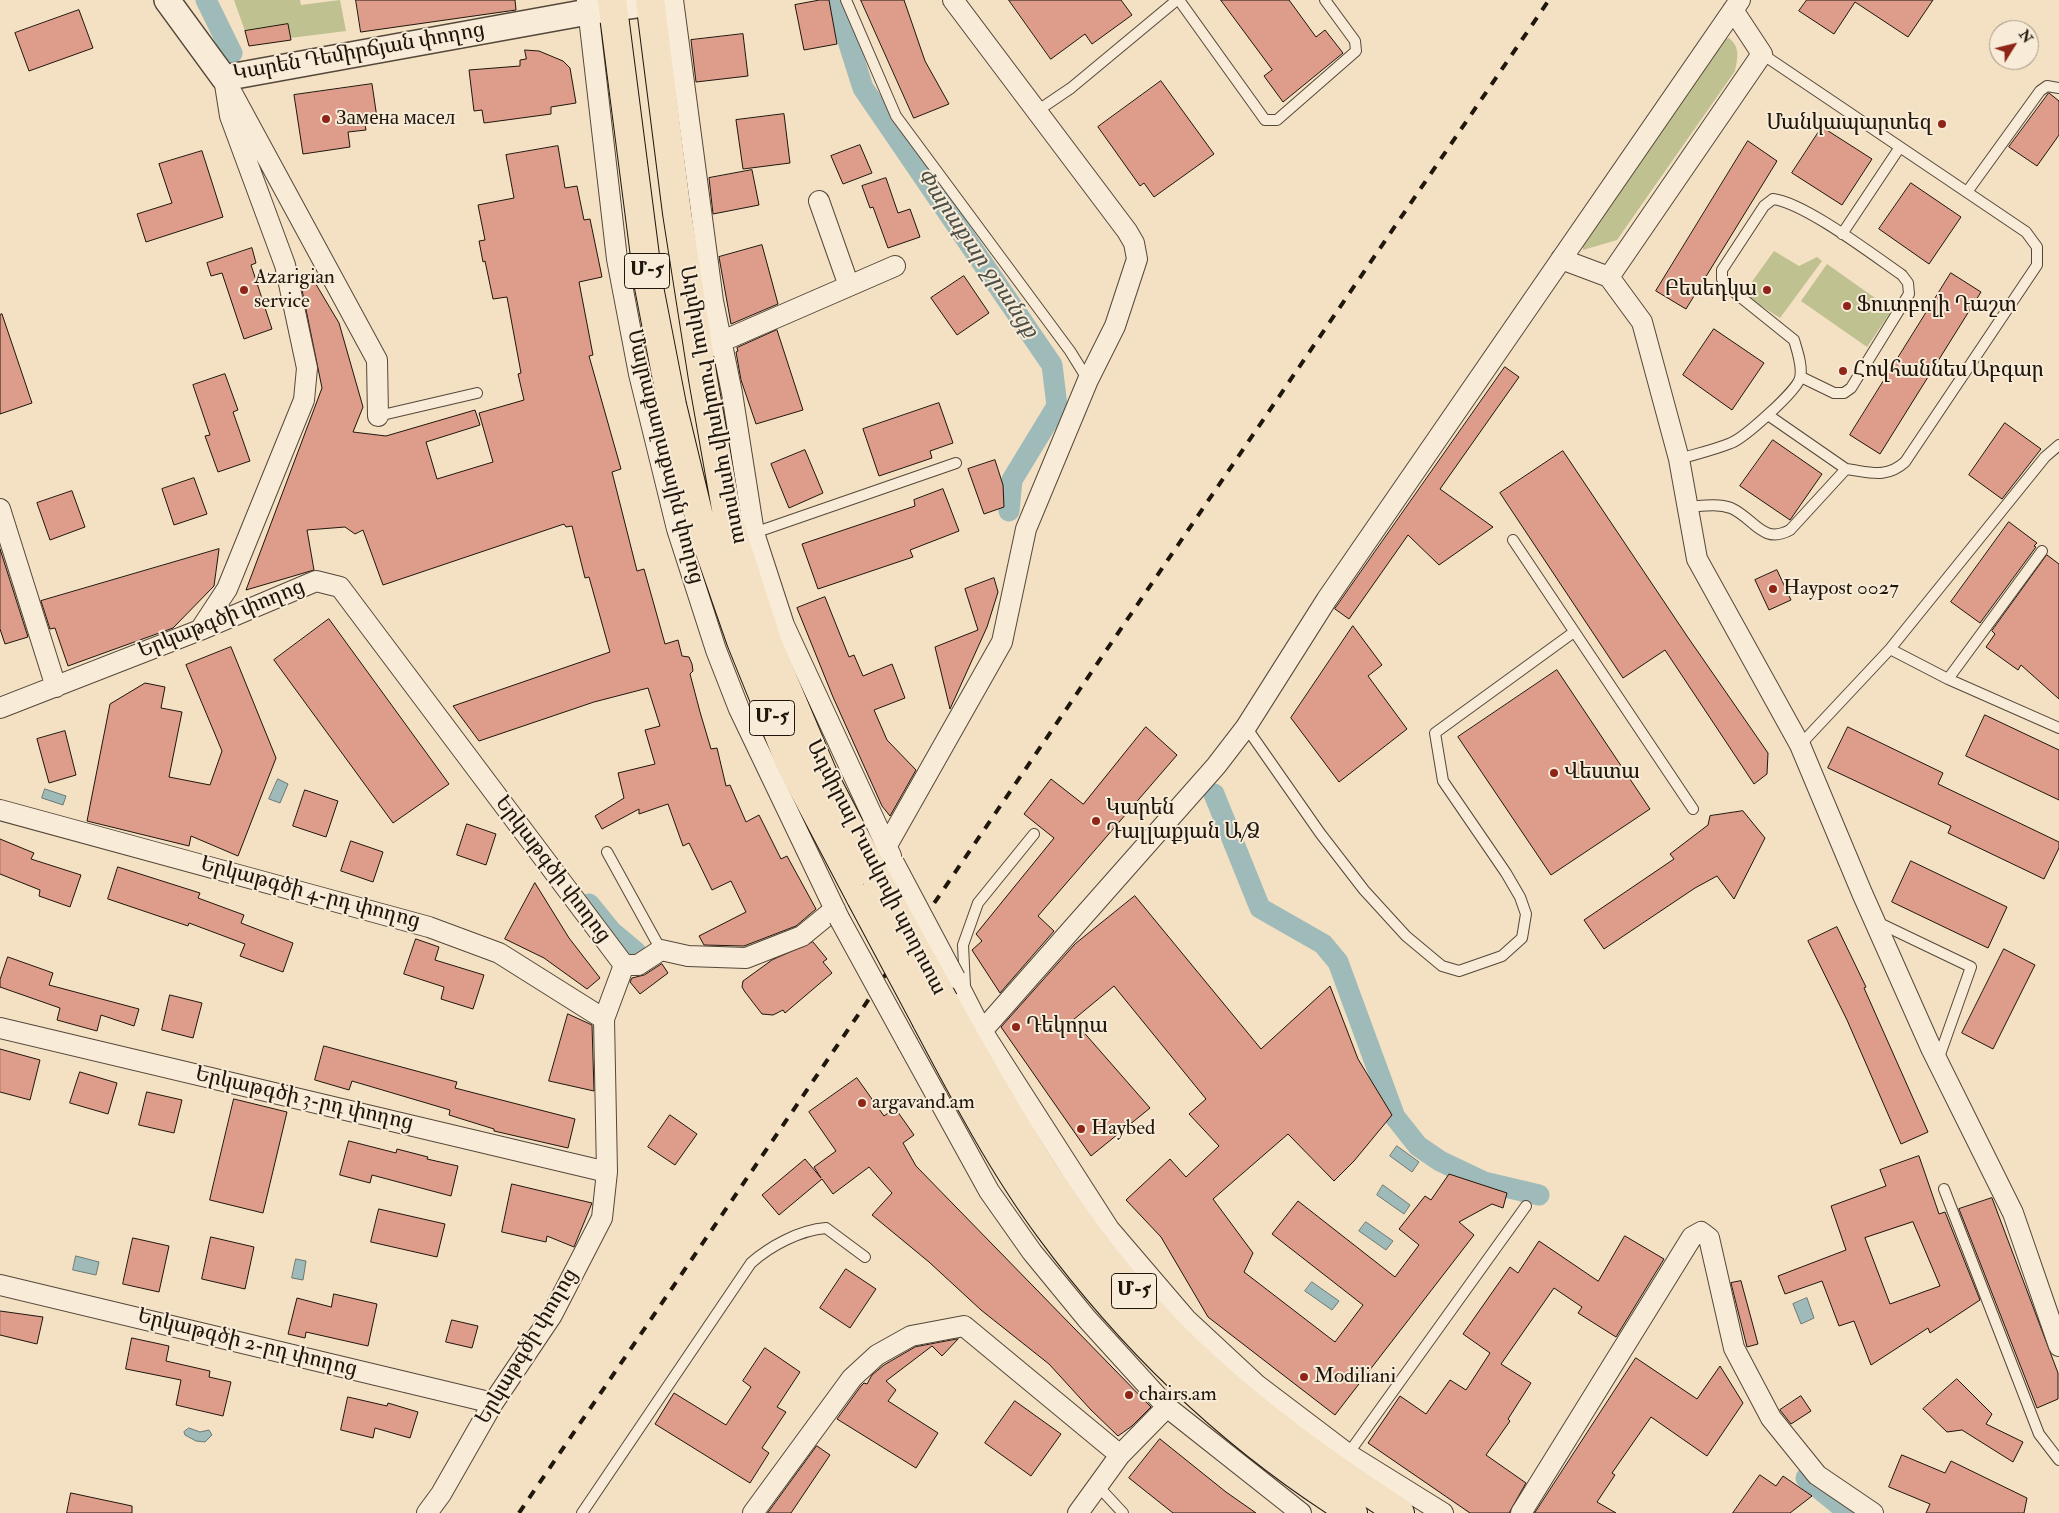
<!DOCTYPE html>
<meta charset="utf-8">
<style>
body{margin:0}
#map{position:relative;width:2059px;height:1513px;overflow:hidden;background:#f4e0c2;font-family:"IM FELL Double Pica",serif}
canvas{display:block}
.north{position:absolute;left:1989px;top:20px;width:50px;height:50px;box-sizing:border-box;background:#f8ebd7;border:1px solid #a19686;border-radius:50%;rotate:54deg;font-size:14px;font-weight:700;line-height:20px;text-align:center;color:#1f160c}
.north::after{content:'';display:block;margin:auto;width:18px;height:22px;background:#8f2418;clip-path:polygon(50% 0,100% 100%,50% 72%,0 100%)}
</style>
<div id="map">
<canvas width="2059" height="1513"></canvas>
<div class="north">N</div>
</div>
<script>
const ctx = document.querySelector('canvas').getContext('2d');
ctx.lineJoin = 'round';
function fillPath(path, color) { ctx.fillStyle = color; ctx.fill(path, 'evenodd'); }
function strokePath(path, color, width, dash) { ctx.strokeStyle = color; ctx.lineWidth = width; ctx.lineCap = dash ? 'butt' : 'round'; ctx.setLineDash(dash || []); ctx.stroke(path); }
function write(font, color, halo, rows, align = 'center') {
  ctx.font = font + ' "IM FELL Double Pica","Noto Serif Armenian",serif'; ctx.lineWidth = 4; ctx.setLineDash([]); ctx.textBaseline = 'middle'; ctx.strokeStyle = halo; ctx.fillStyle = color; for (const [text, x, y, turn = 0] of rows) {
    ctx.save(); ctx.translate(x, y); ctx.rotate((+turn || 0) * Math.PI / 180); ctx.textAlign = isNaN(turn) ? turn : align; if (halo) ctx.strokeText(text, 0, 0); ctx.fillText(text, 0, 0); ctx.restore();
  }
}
fillPath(new Path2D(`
 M234,0H300L301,5L340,0L346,31L290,38L288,24L245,31Z
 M1729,38C1740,47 1738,57 1735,71L1617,240L1583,250V240L1715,43Z
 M1774,251L1799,266L1817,257L1822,261L1780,318L1743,294Z
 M1827,264L1892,310L1867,347L1801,301Z`), '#c0c190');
const water = new Path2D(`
 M278,779L288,784L280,803L269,799Z
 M45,789L66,796L63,805L42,798Z
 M1397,1146L1419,1162L1412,1172L1390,1156Z
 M1383,1185L1410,1205L1404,1214L1377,1195Z
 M1366,1222L1393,1241L1386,1250L1359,1231Z
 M76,1256L99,1262L96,1275L73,1270Z
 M296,1259L306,1261L303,1280L292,1278Z
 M1312,1282L1339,1301L1332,1310L1305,1291Z
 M1807,1298L1814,1318L1801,1324L1793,1304Z
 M189,1428L200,1432L209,1430L212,1435L205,1442L196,1441L185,1435L184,1432Z`);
fillPath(water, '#9ebbba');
strokePath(water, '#6b7974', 1);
strokePath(new Path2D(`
 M206,0L232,53
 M835,0L863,88L1052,365L1057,406L1012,480L1009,511
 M1214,794L1260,908L1323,944L1338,962L1395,1117L1418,1146L1440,1161L1484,1182L1539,1195
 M589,904L611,931L636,952
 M1806,1478L1849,1513`), '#9ebbba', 21);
const building = new Path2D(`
 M356,0H515L516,10L361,32Z
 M820,0H829L837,44L804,50L795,5Z
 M861,0H904L925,61L949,104L914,118Z
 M1009,0H1121L1132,15L1092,44L1085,34L1051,59Z
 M1221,0H1289L1316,37L1325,30L1343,53L1283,102L1264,76L1272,70Z
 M1807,0H1933L1908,37L1855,2L1834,34L1799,11Z
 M79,10L93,48L29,71L15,33Z
 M288,24L291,40L249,46L245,31Z
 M743,34L748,76L696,82L691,40Z
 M525,50L539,51L563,61L570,68L576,103L551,107V114L484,123L482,110L474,111L469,70L520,66V60L526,59Z
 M1161,81L1214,154L1154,197L1144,183L1140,186L1098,127Z
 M372,84L377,118L364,120L366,130L348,132L350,147L303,154L294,95Z
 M2049,93L2059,101V135L2037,166L2009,147Z
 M784,114L790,163L743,169L736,120Z
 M1822,127L1872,159L1842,205L1792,173Z
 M1748,141L1777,161L1686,309L1656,291Z
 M860,145L872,173L843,184L831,156Z
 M558,146L565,188L577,186L584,220L590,219L602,277L579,282L593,355L589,356L621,469L612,472L637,571L644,569L665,644L678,640L682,656L689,657L692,664L693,671L690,674L700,712L711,749L717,748L726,786L730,785L746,822L759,815L781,859L787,856L816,909L796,926L744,946L704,945L699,936L746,912L731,881L712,890L689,843L683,846L668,804L639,814V809L602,829L595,816L624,798L618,773L655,764L645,730L660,726L648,688L594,702L479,741L453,706L610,652L589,577L585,578L572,526L566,527L564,524L383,585L363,530L355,534L345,527L307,530L314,570L246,590L322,388L301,285L314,281L339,323L363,407L353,432L386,436L475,410L480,425L426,442L437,479L493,462L479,413L524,400L518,374L521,373L507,297L493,299L485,261L483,262L479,241L485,240L478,205L514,198L506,155Z
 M202,151L223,217L146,242L137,214L172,203L159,164Z
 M752,170L759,205L713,214L709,178Z
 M886,178L898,213L910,209L920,237L888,248L873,207L870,208L862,186Z
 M1911,183L1961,217L1929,264L1879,229Z
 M762,245L778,304L731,324L719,257Z
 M252,248L256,263L251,265L272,329L244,339L222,273L211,276L207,263Z
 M1951,273L1981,292L1880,454L1850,435Z
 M964,276L989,313L957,335L931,298Z
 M2,314L32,403L0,414V315Z
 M1714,329L1764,363L1732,410L1683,375Z
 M777,330L803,410L756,424L741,380L736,352L738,351L737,348Z
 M1505,367L1519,377L1440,489L1493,527L1439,565L1408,535L1349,619L1335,609Z
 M225,374L238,410L233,412L250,461L218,472L205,436L210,435L193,385Z
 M939,403L953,443L930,451L932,458L879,476L863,429Z
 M2005,423L2041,449L2002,499L1969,475Z
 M1773,440L1822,474L1790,520L1740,486Z
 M805,450L823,493L789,508L771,464Z
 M1563,451L1687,636L1768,753L1767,774L1754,784L1665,650L1623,678L1500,493Z
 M995,460L1003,485L1004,507L984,514L968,469Z
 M194,478L207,514L174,525L162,489Z
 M943,489L959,531L910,550L913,557L818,589L802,544L915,506L914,500Z
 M72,491L85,527L50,540L37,503Z
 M2009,522L2037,543L2034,546L2036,547L1980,623L1951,602Z
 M0,549L28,637L5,644L0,629Z
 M219,549L214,586L173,628L68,666L55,628L50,629L41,601Z
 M2047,555L2059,564V699L2021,665L2018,670L1986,647L1995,634L1992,631Z
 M1777,570L1791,600L1769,610L1755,580Z
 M994,578L998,592L987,627L950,709L935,647L978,630L965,589Z
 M825,597L849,657L854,655L863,676L892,664L905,698L874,710L887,740L916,770L890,816L882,806L833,697L797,608Z
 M329,619L449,784L393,823L274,660Z
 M1353,626L1382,665L1368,676L1407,729L1339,782L1291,718Z
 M231,647L276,758L238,856L191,836L189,846L87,821L110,704L145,683L165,687L161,708L182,712L169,777L210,785L222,751L186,665Z
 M1557,670L1650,809L1551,875L1458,737Z
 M1985,715L2059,750V800L1966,756Z
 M1146,727L1177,755L1038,916L1054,931L1000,993L972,950L982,941L976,934L1054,838L1024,814L1051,779L1083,804Z
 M1848,727L1943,773L1938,784L2059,842V848L2044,879L1948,833L1951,826L1828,768Z
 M65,731L76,775L49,783L37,739Z
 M305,790L338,801L326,837L293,826Z
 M1743,811L1765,838L1734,899L1717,876L1695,888L1604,949L1584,920L1674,859L1670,854L1708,825L1710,816Z
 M467,824L496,834L486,865L457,855Z
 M0,839L34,853L31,859L81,875L70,907L39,896L40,890L0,874Z
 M351,841L383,852L373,882L341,871Z
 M1911,861L2007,907L1988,948L1892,902Z
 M118,867L200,893L198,898L244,915L241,923L293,943L283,972L240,956L245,944L189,923L188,926L108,899Z
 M535,883L569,938L600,978L587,989L544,958L505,939Z
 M1135,896L1261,1049L1330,986L1358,1059L1392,1115L1354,1161L1334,1181L1288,1134L1213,1199L1253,1253L1244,1272L1335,1342L1363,1305L1272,1234L1298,1201L1395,1277L1419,1245L1399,1229L1425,1196L1431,1200L1449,1174L1507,1193L1503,1208L1492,1204L1459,1222L1474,1235L1335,1415L1208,1317L1161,1237L1126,1200L1170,1159L1186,1177L1219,1146L1189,1114L1206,1099L1114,986L1073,1020L1150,1108L1091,1156L1001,1027L1075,944Z
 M1837,927L1866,987L1864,988L1928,1132L1901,1144L1847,1020L1808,941Z
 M416,939L439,947L435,960L484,975L473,1009L441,999L444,987L404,974Z
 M813,942L827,959L823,962L832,973L785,1013L783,1010L773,1015L762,1014L745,992L742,987L743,981L772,960Z
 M2004,949L2035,965L1993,1049L1962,1033Z
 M8,957L53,973L49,985L139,1009L134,1026L101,1015L97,1031L57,1020L60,1008L0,987V980Z
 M662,964L668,973L640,994L630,982L632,978L644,975Z
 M170,995L202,1003L193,1038L162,1030Z
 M568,1014L592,1025L594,1091L549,1081Z
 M324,1046L457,1082L455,1088L575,1119L568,1148L494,1131V1129L449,1115L450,1110L352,1081L349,1090L315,1080Z
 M0,1049L40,1060L30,1100L0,1092Z
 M80,1072L117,1083L108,1114L70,1103Z
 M857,1078L884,1116L895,1108L914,1135L903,1143L916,1166L1151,1407L1132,1426L1118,1436L1091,1410L1049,1364L981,1310L929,1262L872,1215L892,1193L869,1167L833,1194L822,1179L779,1215L762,1195L805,1159L821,1178L814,1167L836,1151L809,1112Z
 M147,1092L182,1100L174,1133L139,1125Z
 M234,1099L287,1112L263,1213L210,1200Z
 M670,1115L697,1134L675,1165L648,1147Z
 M349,1141L396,1153L397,1149L428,1157L427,1159L458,1166L451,1196L372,1175L370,1183L340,1175Z
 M1919,1156L1939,1214L1945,1212L1980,1300L1930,1333L1928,1328L1871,1365L1854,1321L1839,1326L1822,1281L1785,1294L1778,1276L1846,1250L1831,1206L1886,1186L1880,1170ZM1913,1222L1940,1286L1890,1304L1865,1238Z
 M512,1184L592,1203L574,1247L547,1236L546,1242L502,1232Z
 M1992,1198L2058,1373V1399L2037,1408L1959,1209Z
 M379,1209L445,1224L437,1257L371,1242Z
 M1625,1236L1664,1259L1616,1337L1578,1313L1582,1307L1554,1288L1501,1364L1531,1383L1508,1419L1510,1421L1486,1455L1526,1483L1509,1513H1470L1368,1443L1400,1396L1426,1414L1450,1380L1466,1390L1490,1353L1463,1334L1510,1267L1518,1273L1539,1241L1598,1281Z
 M211,1237L254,1247L245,1289L202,1279Z
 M133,1238L169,1246L159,1292L123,1284Z
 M846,1269L876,1289L850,1328L820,1308Z
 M1741,1281L1758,1344L1747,1347L1731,1283Z
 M334,1294L377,1304L368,1346L306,1332L305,1338L288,1334L297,1298L331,1307Z
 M0,1311L43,1317L37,1344L0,1335Z
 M452,1320L478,1326L472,1348L446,1342Z
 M132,1338L169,1346L166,1361L210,1371L209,1377L231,1382L223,1416L176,1405L181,1380L126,1369Z
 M958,1339L942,1356L932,1346L886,1381L896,1390L888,1401L938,1433L916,1468L837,1419L861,1386L864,1383L867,1384L872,1375L884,1365L915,1347Z
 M765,1348L800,1372L777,1407L786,1412L762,1448L769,1453L750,1483L655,1424L674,1393L726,1425L751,1387L743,1381Z
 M1636,1358L1697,1399L1720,1366L1743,1403L1707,1456L1651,1417L1612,1473L1615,1475L1597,1502L1616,1513H1535Z
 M1957,1379L1992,1414L1986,1424L2023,1442L2013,1462L1962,1430L1947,1432L1923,1409Z
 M1801,1396L1811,1411L1791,1424L1780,1410Z
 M348,1397L387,1406L388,1403L418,1412L410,1438L375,1428L373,1438L341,1430Z
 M1015,1401L1061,1434L1031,1476L985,1443Z
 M1160,1439L1226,1492L1256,1513H1173L1129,1478Z
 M817,1446L830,1455L791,1513H768Z
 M1902,1455L1945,1473L1951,1461L2027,1498L2024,1513H1926L1930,1504L1889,1487Z
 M1760,1475L1776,1486L1783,1476L1812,1496L1790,1513H1733Z
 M71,1493L132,1506V1513H67Z`);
fillPath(building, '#de9c8b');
strokePath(building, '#1f160c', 1);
const service = new Path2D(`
 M846,0L896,116L1070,351L1088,380
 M1179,0L1265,120H1277L1356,51L1355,41L1325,0
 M1037,111L1071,88L1177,0
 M1967,192L2040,91L2047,86L2059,88
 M1842,234L1900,147
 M1768,415L1846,469
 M378,416L477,393
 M1679,459C1696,454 1714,450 1731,443C1744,438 1797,391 1800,378C1803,367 1797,350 1794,340L1728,287L1722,279V270L1764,206L1773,199C1805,203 1873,255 1902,275L1908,283L1909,294L1851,388L1844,393H1834L1801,377
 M1688,507C1702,506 1717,503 1731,508C1754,518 1762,545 1790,530L1846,469C1870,472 1886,479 1905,462L2037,265V247L2026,232L1762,54
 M754,533L956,463
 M1513,540L1693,809
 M1890,649L1948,679L2059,728
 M1948,679L2042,551
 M1246,727L1320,833L1364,890L1406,936L1442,966L1459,971L1502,956L1522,938L1526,914L1520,897L1506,873L1443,781L1435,733L1574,632
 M1800,745L1890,649L2045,457L2059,445
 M607,852L661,950
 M1877,922L1971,967L1938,1060
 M965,986L963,945L978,903L1034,834
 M1944,1189L2039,1434L2059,1460
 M1348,1454L1526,1206
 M1097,1485L1123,1513
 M582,1513L751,1263C770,1246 800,1230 826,1228L865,1257`);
const minor = new Path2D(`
 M587,0L617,259L639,374L677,529L716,650L739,709L839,918
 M673,0L713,301L732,393L754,533L784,625L891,856
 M232,93L377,360L378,416
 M819,201L849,286
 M1561,259L1609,277L1642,322L1679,459L1697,559L1800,745L1862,893L1931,1048L2013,1213L2059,1346
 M1609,277L1762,54L1733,10
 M711,346L895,266
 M0,509L56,687
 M200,630L227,589L304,400L307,368L285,265L230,116L224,78
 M0,708L200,630L316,581L340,587L624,965
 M0,810L429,927L499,953L604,1019
 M886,847L1002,642L1026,529L1088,380L1115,326L1137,259L1134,243L1127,231L953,0
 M624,965H638L661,950L688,956L746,958L802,936L835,909
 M955,978L982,1031L1109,1229L1186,1319L1257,1385L1348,1454L1443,1513
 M0,1028L607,1172
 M982,1031L1216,766L1246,727L1327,599L1740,0
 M908,1044L989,1191L1032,1252L1087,1319L1167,1407L1301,1513
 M0,1285L493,1403
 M427,1513L441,1494L493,1403L552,1315L602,1218L607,1172L604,1019L624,965
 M753,1513L852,1378L877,1355L911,1336L964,1326L1120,1455
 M1078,1513L1120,1455L1167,1407
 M1521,1513L1692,1237L1701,1232L1709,1238L1734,1348L1771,1418L1817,1475L1873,1513`);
const tertiary = new Path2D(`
 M167,0L224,78L588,12L651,3`);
const trunk = new Path2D(`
 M612,0L649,287L672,405L702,529L741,641L791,765L861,898
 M650,0L677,213L703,379L728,520L768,644L825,779L876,877
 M944,1001C1013,1127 1087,1255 1193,1355C1256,1415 1327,1465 1400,1513
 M926,1020C963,1090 1001,1163 1049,1228C1132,1341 1233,1438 1353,1513`);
strokePath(service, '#54483a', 12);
strokePath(minor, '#54483a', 22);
strokePath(tertiary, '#54483a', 28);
strokePath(trunk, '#1f160c', 30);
strokePath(service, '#f8ebd7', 10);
strokePath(minor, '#f8ebd7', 20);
strokePath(tertiary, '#f8ebd7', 25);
strokePath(trunk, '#f4e0c2', 28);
strokePath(new Path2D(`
 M519,1513L1549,0`), '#1f160c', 4, [9, 9]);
const minorBridge = new Path2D(`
 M894,863L955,978
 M839,918L908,1044`);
const trunkBridge = new Path2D(`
 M876,877L944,1001
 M861,898L926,1020`);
strokePath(minorBridge, '#54483a', 22, []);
strokePath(trunkBridge, '#1f160c', 30, []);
strokePath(minorBridge, '#f8ebd7', 20);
strokePath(trunkBridge, '#f4e0c2', 28);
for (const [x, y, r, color] of [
 [326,119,5,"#8f2418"],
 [1942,124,5,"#8f2418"],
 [244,290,5,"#8f2418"],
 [1767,290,5,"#8f2418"],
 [1847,306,5,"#8f2418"],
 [1843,371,5,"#8f2418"],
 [1773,589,5,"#8f2418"],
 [1554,773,5,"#8f2418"],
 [1096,821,5,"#8f2418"],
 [1016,1027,5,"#8f2418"],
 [862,1103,5,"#8f2418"],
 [1081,1129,5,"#8f2418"],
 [1304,1377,5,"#8f2418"],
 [1129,1395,5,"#8f2418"]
]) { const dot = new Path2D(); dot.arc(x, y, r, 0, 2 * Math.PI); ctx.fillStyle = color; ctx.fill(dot); strokePath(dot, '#f8ebd7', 2); }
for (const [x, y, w] of [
 [647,271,45],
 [772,718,45],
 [1134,1291,45]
]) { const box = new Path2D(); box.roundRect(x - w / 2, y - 17.5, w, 35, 4); ctx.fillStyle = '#f8ebd7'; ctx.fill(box); strokePath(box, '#1f160c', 1); }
write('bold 20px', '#1f160c', null, [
 ["Մ-5",647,271],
 ["Մ-5",772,718],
 ["Մ-5",1134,1291]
]);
write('21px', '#1f160c', '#f8ebd7', [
 ["Կարեն Դեմիրճյան փողոց",359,53,-10],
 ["Ադմիրալ Իսակովի պողոտա",712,405,79],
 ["Մայրաքաղաքային փողոց",664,457,76],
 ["Երկաթգծի փողոց",222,620,-22],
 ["Ադմիրալ Իսակովի պողոտա",875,868,63],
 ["Երկաթգծի փողոց",552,870,53],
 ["Երկաթգծի 4-րդ փողոց",310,894,15],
 ["Երկաթգծի 3-րդ փողոց",304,1100,13],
 ["Երկաթգծի 2-րդ փողոց",247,1344,14],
 ["Երկաթգծի փողոց",528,1347,-59]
]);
write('21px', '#1f160c', '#f8ebd7', [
 ["Замена масел",336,119],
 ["Մանկապարտեզ",1932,124,"right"],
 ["Azarigian",254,278],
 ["service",254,302],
 ["Բեսեդկա",1757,290,"right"],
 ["Ֆուտբոլի Դաշտ",1857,306],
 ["Հովհաննես Աբգար",1853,371],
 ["Haypost 0027",1783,589],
 ["Վեստա",1564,773],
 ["Կարեն",1106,809],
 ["Դալլաքյան Ա/Ձ",1106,833],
 ["Դեկորա",1026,1027],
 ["argavand.am",872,1103],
 ["Haybed",1091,1129],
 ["Modiliani",1314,1377],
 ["chairs.am",1139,1395]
], 'left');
write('italic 22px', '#4b5049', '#f8ebd7', [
 ["Փարաքար ջրանցք",976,254,56]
]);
</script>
